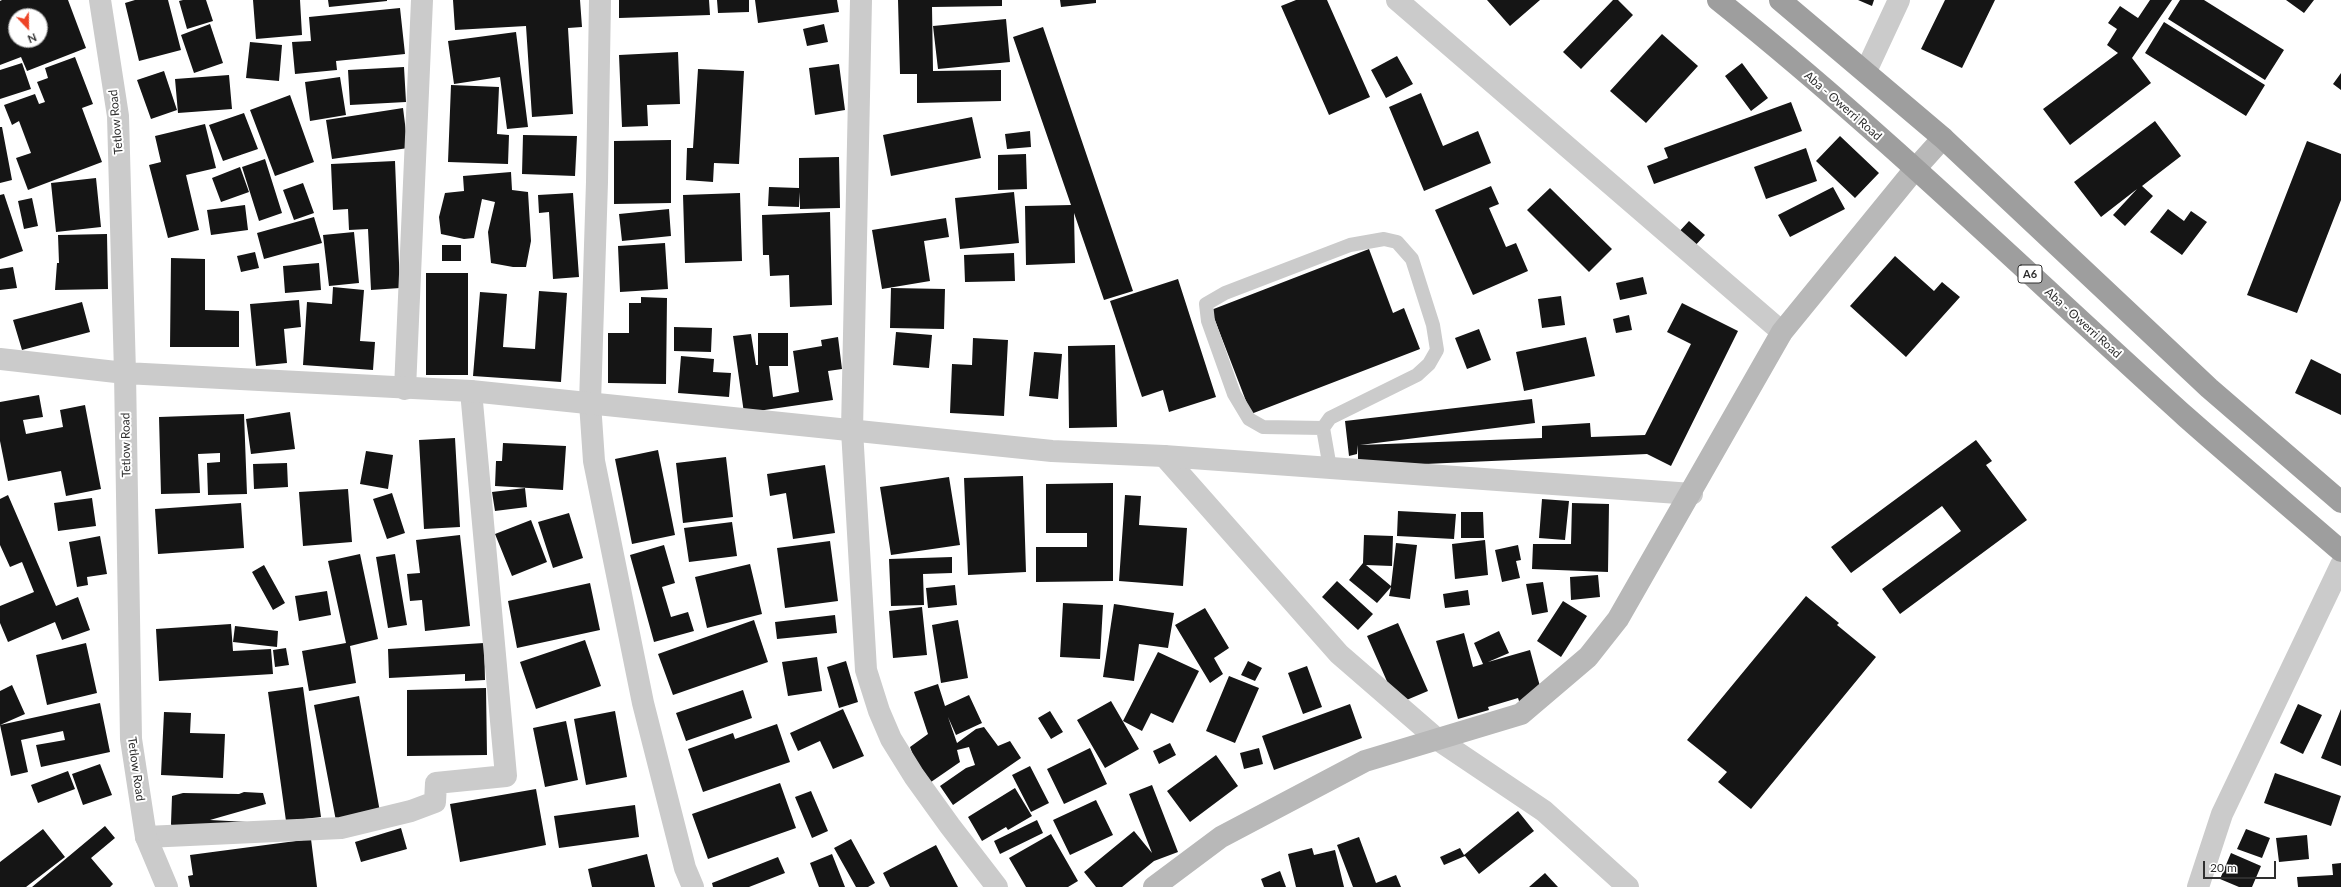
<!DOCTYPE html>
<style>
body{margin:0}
#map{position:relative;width:2341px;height:887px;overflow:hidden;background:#fff;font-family:Lato,sans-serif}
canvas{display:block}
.north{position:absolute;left:8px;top:8px;width:40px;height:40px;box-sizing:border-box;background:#fff;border:1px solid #ababab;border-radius:50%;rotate:158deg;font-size:11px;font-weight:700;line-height:16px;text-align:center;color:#2e2e2e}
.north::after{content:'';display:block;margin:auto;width:14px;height:18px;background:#ee4426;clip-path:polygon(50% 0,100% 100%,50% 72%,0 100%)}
.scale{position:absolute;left:2203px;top:861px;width:73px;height:18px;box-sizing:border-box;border:2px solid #2e2e2e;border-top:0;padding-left:5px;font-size:12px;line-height:14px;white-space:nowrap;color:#2e2e2e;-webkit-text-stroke:3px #fff;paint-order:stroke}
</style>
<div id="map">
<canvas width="2341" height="887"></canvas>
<div class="north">N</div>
<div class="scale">20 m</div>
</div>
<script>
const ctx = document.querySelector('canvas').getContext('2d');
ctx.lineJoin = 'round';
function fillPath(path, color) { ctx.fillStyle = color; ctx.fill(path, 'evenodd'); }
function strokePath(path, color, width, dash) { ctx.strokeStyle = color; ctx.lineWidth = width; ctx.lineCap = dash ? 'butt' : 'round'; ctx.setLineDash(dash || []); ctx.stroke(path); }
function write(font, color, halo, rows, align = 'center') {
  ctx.font = font + ' Lato,sans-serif'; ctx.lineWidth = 4; ctx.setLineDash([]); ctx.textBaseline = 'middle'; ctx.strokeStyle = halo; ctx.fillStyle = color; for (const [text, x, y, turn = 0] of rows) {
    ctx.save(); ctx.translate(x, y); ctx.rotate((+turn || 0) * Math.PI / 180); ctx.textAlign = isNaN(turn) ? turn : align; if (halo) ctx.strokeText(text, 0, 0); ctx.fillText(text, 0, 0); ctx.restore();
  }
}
fillPath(new Path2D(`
 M2,0H68L86,48L27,71L21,57L0,65V1ZM16,16H40V40H16Z
 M135,0H168L181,50L139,61L125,3Z
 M183,0H206L213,21L187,29L179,1Z
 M253,0H300L302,35L256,39Z
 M328,0H387V1L329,7Z
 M453,0H580L582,27L568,28L573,114L532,117L526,26L455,30Z
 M619,0H709L710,15L619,18Z
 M717,0H749V12L718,13Z
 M755,0H837L839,12L758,23Z
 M898,0H1002V6L932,7L933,71L1001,70V101L917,103V74H900Z
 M1060,0H1096V3L1061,7Z
 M1296,0H1327L1370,97L1329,115L1281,6Z
 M1487,0H1540L1510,26Z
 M1613,0H1618L1633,15L1581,69L1563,52Z
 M1858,0H1874L1872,6Z
 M1945,0H1995L1962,68L1921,49Z
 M2150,0H2172L2132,58L2151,83L2070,145L2043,109L2118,53L2107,45L2117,29L2108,23L2120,6L2138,18Z
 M2180,0H2204L2284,50L2265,80L2168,19Z
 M2286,0H2314L2304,13Z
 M400,8L405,54L336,61L337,70L295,74L292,42L311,41L309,17Z
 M1006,19L1010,62L938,69L933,26Z
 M2164,22L2265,85L2246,116L2145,53Z
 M210,24L223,63L194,73L181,35Z
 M824,24L828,42L807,46L803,29Z
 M1043,27L1133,291L1104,300L1074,213L1075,263L1026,265L1025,206L1071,205L1013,37Z
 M516,32L528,127L507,129L500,77L454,84L448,41Z
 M1662,34L1698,66L1646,123L1610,91Z
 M250,42L282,45L279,81L246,78Z
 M678,52L680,104L647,105L648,126L622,127L619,55Z
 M1397,56L1413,84L1386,98L1371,70Z
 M75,57L93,104L82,108L102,162L28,190L16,158L31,153L19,121L12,125L4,105L35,94L39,104L45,102L37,82L48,78L45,68Z
 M22,63L31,89L0,99V70Z
 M1742,63L1768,98L1751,111L1725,76Z
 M839,64L845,110L815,115L809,68Z
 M404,67L406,102L350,105L348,70Z
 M698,69L744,71L739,164L714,163L713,182L686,180L687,148H693Z
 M164,71L177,110L151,119L137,80Z
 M2341,73V90L2333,84Z
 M229,75L232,109L178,113L175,79Z
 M340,77L346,115L310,121L305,82Z
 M451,85L499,87L497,134L509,135L508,164L448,162Z
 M1421,93L1443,146L1478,131L1491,163L1424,191L1389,107Z
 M290,95L314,162L275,176L250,110Z
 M1791,102L1802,131L1654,184L1647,166L1668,158L1664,148Z
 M403,108L408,148L332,159L326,120Z
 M244,113L258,149L223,161L209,125Z
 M972,117L981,158L891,176L883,135Z
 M2155,121L2181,156L2142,186L2153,196L2125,226L2113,215L2137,189L2101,217L2074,182Z
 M205,124L216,168L186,175L199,230L168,238L149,165L161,162L155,136Z
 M0,127H2L12,180L0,183Z
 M1030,131L1031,147L1007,149L1005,134Z
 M523,135L577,136L575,176L522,174Z
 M1840,136L1879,173L1855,198L1816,161Z
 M671,140V203L614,204V141Z
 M2307,141L2341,154V200L2297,313L2247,295Z
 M1806,148L1817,181L1766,199L1754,167Z
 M1026,154L1027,189L998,190V155Z
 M839,157L840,208L800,209V192L799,207L768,206L769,187L799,188V158Z
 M265,159L282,213L259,221L242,167Z
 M395,161L400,288L371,290L368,229L349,230L348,209L333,210L331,164Z
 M240,167L249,192L221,202L212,178Z
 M511,172L512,190L528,192L531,241L526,267H513L491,263L488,232L495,202L482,199L474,238L464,239L441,234L439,217L445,193L464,191L463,176Z
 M96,178L101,227L56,232L51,183Z
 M303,183L314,213L294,220L283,190Z
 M1491,186L1499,204L1489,208L1506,247L1516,243L1528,271L1473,295L1435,210Z
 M1833,187L1845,209L1790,237L1778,215Z
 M1550,188L1612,249L1589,272L1527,210Z
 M1014,192L1019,243L960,249L955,198Z
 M573,193L579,277L553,279L549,212L539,213L538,195Z
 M740,193L742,261L685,263L683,195Z
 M4,194L23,251L0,259V195Z
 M32,198L38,226L24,229L18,201Z
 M245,205L248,230L211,235L207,210Z
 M669,209L671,236L622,241L619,214Z
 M2168,209L2184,221L2191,211L2207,222L2182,255L2150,232Z
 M830,212L832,305L790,307L789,275L770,276L769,255H763L762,215Z
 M314,217L322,243L264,259L257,233Z
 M946,218L949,237L924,241L930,281L882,289L872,230Z
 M1689,221L1705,235L1692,249L1677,234Z
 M354,232L359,283L329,286L323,235Z
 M107,234L108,289L55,290L57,263H59L58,235Z
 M665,243L668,289L620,292L618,246Z
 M442,245H461V261H442Z
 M1369,249L1393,313L1404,308L1420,349L1251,414L1211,310Z
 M255,252L259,268L241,272L237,256Z
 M1014,253L1015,281L965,282L964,255Z
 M1895,256L1934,291L1942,282L1960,297L1906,357L1850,306Z
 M171,258L205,259V310L239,311V347H170Z
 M319,263L321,290L285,293L283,266Z
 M13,267L17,288L0,290V269Z
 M426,273H468V375H426Z
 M1643,277L1647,294L1620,300L1616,283Z
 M1178,279L1216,397L1169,412L1163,390L1142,397L1110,301Z
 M333,287L364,290L360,341L375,342L373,370L303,365L307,302L332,304Z
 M891,288L945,289L944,329L890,328Z
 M539,291L567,293L561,382L473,376L480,292L507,294L503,347L535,349Z
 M1561,296L1565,325L1542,328L1538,299Z
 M641,297L667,298L666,384L608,383V333H629V303H641Z
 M299,300L301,327L284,329L287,363L256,366L250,304Z
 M82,302L90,332L22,350L13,320Z
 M1682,303L1738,331L1671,466L1647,454L1358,467V445L1357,454L1349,456L1345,421L1532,399L1535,423L1360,445L1542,438V426L1590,423L1591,437L1645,435L1691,344L1667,332Z
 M1629,315L1632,330L1616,333L1613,319Z
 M674,327L712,328L711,352L674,351Z
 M1479,329L1491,360L1467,369L1455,338Z
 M896,332L932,335L929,368L893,365Z
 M758,333H788V366H769L773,397L799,392L793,351L822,346L821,340L838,337L842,369L828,371L833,400L744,413L733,336L751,334L756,365H758Z
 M1586,337L1595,376L1524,391L1516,352Z
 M973,338L1008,340L1004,416L950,413L952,364L972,365Z
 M1115,345L1117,427L1069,428L1068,346Z
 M1034,352L1062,354L1058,399L1029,396Z
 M681,356L714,359L713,372L731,373L729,397L678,393Z
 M2311,359L2341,374V415L2295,393Z
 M39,395L43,417L23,420L26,434L63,427L60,410L85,405L101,489L66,496L61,471L8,481L0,441V402Z
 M290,412L295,449L251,454L246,419Z
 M244,414L247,494L208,495L207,463L220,462V453L198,454L200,493L161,494L159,417Z
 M455,438L460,527L424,529L419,440Z
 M1976,440L1992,461L1986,465L2027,520L1900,614L1882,589L1961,531L1942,506L1851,573L1831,547Z
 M503,443L566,446L563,490L495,486L496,461H502Z
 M658,450L675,535L632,544L615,459Z
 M366,451L393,455L388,489L360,484Z
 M726,457L733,517L683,523L676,463Z
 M287,463L288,487L254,489L253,464Z
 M825,465L835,533L793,539L786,493L770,496L767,474Z
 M1023,476L1026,572L968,575L964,478Z
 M949,477L960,545L891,555L880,487Z
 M1113,483V581L1036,582V547H1087V533H1046V484Z
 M525,488L527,507L495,511L492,492Z
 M348,489L352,542L303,546L299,492Z
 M392,493L405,533L387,539L373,499Z
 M8,495L56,606L78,597L90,630L62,640L55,622L8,642L0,623V606L34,592L22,562L10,567L0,545V499Z
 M1125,495L1141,496L1139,525L1187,528L1183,586L1119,581Z
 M92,498L96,526L58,531L54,503Z
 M1542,499L1569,501L1565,540L1539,538Z
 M241,503L244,548L158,554L155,509Z
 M1572,503L1609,504L1608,572L1532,569L1533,544H1571Z
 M1398,511L1456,514L1454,539L1397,536Z
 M1461,512H1483L1484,538H1461Z
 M569,513L583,558L553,568L538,522Z
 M531,520L547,562L512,576L495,534Z
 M732,522L737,556L689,562L684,528Z
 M460,535L470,626L425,631L422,600L410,601L407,574L420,573L416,540Z
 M1364,535L1393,536L1392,566L1366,565L1391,586L1396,543L1417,545L1410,599L1389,596L1391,587L1377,603L1349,580L1363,563Z
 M100,536L107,574L87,577L88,585L77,587L69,542Z
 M1485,540L1488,575L1455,579L1452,544Z
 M830,541L838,601L785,608L777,548Z
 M664,545L675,583L662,587L671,617L688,612L694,631L654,642L630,555Z
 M1518,545L1521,560L1516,561L1520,578L1502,582L1495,550Z
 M360,554L378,639L350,646L356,683L309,691L302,651L346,643L328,561Z
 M395,554L407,625L388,628L376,557Z
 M952,557V573L923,574L924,605L891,606L889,559Z
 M750,564L762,614L707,628L695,577Z
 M264,565L285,603L273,610L252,572Z
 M1598,575L1600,597L1571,600L1570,577Z
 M1337,581L1373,614L1358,630L1322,597Z
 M1543,582L1548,612L1532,615L1526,584Z
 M590,583L600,630L517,648L508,601Z
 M955,585L957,605L928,608L926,588Z
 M1468,590L1470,605L1445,608L1443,594Z
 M327,591L331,615L299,621L295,596Z
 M1806,596L1839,623L1837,625L1876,657L1751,809L1718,782L1727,772L1687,740Z
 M1563,601L1587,616L1561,657L1537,641Z
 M1063,603L1103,605L1100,659L1060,657Z
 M1114,604L1174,613L1168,648L1139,644L1134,681L1103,677Z
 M922,607L927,655L893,658L889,611Z
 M1205,608L1229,648L1214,658L1223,674L1210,683L1175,625Z
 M835,615L837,633L777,639L775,622Z
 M754,620L768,662L673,695L658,654Z
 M958,620L968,678L941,683L932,625Z
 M1398,623L1428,691L1397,704L1367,636Z
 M231,624L233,651L271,649L273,674L159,681L156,629Z
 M235,626L278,631L277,647L233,642Z
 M1499,631L1509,653L1488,662L1530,650L1544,701L1521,707L1518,698L1488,707L1489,710L1458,719L1436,641L1464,633L1473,667L1483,664L1474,643Z
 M585,640L601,686L536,709L520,662Z
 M86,643L97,693L47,705L36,655Z
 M484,643L485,680L465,681V674L389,678L388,649Z
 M286,648L289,665L275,667L273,650Z
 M1158,652L1199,671L1173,723L1151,713L1142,731L1123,721Z
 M817,657L822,691L788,696L782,662Z
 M846,661L858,702L839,708L827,667Z
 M1248,661L1262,668L1255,681L1241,675Z
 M1307,666L1322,707L1303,714L1288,673Z
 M1229,676L1259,688L1235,743L1206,731Z
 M938,684L945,706L969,695L982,723L956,735L948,717L957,743L976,729L984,727L998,746L1010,741L1021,758L953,805L940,786L966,768L975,765L969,747L957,750L960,762L931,782L914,758L910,747L928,734L914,692Z
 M12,685L25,714L0,725V691Z
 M303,687L321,817L286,821L268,692Z
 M486,688L487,755L407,756V690Z
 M743,690L752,718L686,741L676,713Z
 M359,696L380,812L336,821L314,705Z
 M1111,701L1139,749L1105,768L1077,720Z
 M100,703L110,752L41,767L36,745L65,740L63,731L21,740L28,772L11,776L0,725Z
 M1350,704L1362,738L1274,770L1262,736Z
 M2298,704L2322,715L2303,754L2280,743Z
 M843,709L864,756L833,769L820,741L798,751L790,733Z
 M2341,709V766L2321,758Z
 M615,711L627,777L586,785L574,719Z
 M1050,711L1063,732L1051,739L1038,718Z
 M164,712L191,713L190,733L225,734L223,778L161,775Z
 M566,721L578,780L545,787L533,728Z
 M777,724L790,762L703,792L688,749L733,733L735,739Z
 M1170,743L1176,755L1159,764L1153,751Z
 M1090,748L1107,784L1064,804L1047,769Z
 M1259,748L1263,764L1244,769L1240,753Z
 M1216,755L1238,786L1190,822L1167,791Z
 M100,764L112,795L83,805L72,774Z
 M1030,766L1049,803L1031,812L1012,775Z
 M68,771L75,789L38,803L31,785Z
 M2275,773L2341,796L2331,826L2264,803Z
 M780,783L796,828L708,859L692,814Z
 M1152,785L1178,852L1154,861L1122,887H1096L1084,872L1134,831L1152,853L1129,794Z
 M1015,788L1032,816L1008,830L1006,827L982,841L968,817Z
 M536,789L546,845L460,862L450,804Z
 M811,791L828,831L812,838L795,797Z
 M244,792L263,793L266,804L210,820L266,823L176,841L171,824L172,796L183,793L239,794Z
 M1096,800L1113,835L1070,855L1053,820Z
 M635,805L639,837L559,848L554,816Z
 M1518,811L1534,831L1479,874L1465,856L1444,865L1440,857L1460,848L1464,855Z
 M1037,820L1043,833L1000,854L994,841Z
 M105,826L115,838L91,858L113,884L110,887H32Z
 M401,828L407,849L361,862L355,842Z
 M43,829L65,857L26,887H0V862Z
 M2246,829L2270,838L2262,858L2237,849Z
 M1051,834L1078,881L1068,887H1026L1009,858Z
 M2307,835L2309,859L2279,862L2276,838Z
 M1359,837L1376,883L1396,875L1401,887H1353L1337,845Z
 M311,839L317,887H190L188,876L193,875L190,855Z
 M851,839L875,883L868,887H856L834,848Z
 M936,845L958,887H890L883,873Z
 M1312,848L1314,855L1335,850L1344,887H1296L1288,854Z
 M2231,853L2261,866L2252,887H2239L2220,879Z
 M647,854L655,887H592L588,869Z
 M832,854L845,887H819L810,863Z
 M778,857L785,873L749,887H713L712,883Z
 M2341,863V887H2298L2297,877L2333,875L2332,864Z
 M1280,871L1286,887H1264L1261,879Z
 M1545,873L1558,887H1529Z`), '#151515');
strokePath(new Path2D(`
 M1323,428L1263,427L1249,419L1234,394L1208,321L1206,304L1225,293L1350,245L1384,239L1397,242L1412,259L1433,325L1437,350L1429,364L1417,375L1330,418L1323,428L1330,468`), '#cbcbcb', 14);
strokePath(new Path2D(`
 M600,0L597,182L590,403L594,461L643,703L685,868L693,887
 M861,0L852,430L866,670L879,711L891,739L914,776L950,826L997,887
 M1397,0L1782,332
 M1866,71L1899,0
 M405,389L422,0
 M1164,456L1339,654L1437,739L1544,811L1628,887
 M146,837L341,828L411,811L435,802L436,783L506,776L471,391`), '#cbcbcb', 22);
strokePath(new Path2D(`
 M100,0L118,116L125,373L131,739L146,837L167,887
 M0,359L125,373L471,391L1052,451L1164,456L1692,494
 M2198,887L2222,814L2341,565`), '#cbcbcb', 22);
strokePath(new Path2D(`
 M1154,887L1221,837L1365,761L1521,714L1588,657L1618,619L1782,332L1915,169L1943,138`), '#b8b8b8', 22);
strokePath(new Path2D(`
 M1718,0C1881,130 2031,277 2186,417C2237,462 2289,506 2341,551
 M1780,0L1943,138L2209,388L2341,502`), '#9e9e9e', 22);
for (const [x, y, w] of [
 [2030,274,24]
]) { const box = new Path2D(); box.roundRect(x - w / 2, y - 9, w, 18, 3); ctx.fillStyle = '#fff'; ctx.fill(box); strokePath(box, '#2e2e2e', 1); }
write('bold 11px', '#2e2e2e', null, [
 ["A6",2030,274]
]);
write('12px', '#2e2e2e', '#fff', [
 ["Aba - Owerri Road",1843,106,41],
 ["Tetlow Road",116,122,-95],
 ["Aba - Owerri Road",2083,323,42],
 ["Tetlow Road",126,445,-91],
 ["Tetlow Road",136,769,82]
]);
</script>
